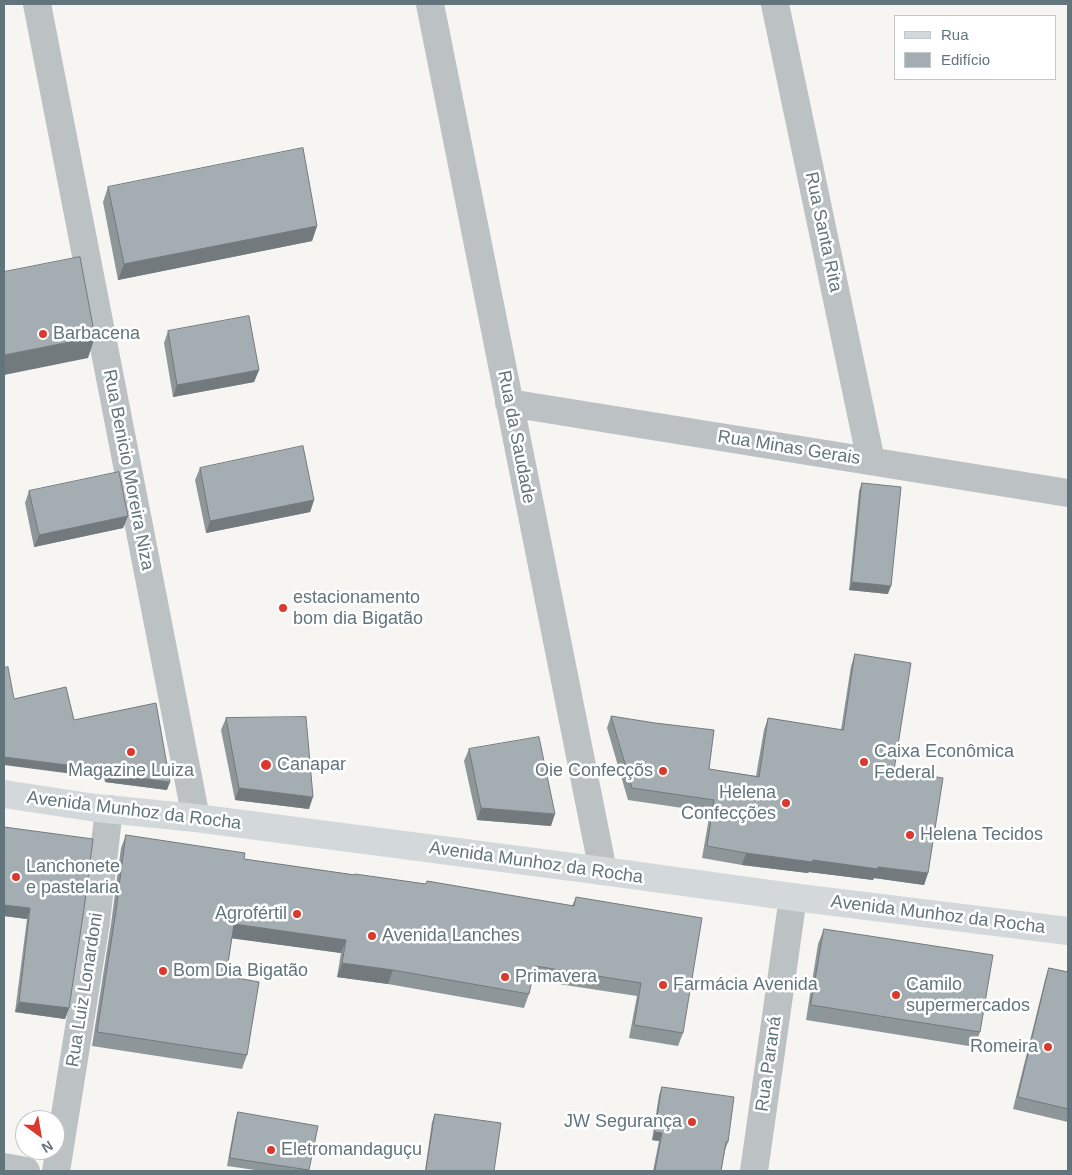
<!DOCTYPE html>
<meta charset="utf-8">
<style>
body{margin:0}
#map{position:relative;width:1072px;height:1175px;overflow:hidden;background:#f6f5f2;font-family:Helvetica,sans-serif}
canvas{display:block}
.frame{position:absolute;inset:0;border:5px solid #62757c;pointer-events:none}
.legend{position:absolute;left:894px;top:15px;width:162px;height:65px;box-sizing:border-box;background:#fff;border:1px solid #c0c8cb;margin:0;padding:6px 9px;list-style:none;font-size:15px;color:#62757c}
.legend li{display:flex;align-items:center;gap:10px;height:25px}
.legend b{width:25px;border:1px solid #c0c8cb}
.north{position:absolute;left:15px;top:1110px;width:50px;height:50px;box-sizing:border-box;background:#fff;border:1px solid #c0c8cb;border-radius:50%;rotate:148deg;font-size:14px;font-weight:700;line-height:20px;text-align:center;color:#62757c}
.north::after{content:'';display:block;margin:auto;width:18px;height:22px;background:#db392d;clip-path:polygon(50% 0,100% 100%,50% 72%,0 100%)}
</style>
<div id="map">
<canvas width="1072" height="1175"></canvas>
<div class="frame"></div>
<ul class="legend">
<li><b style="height:6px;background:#d3d8da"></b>Rua</li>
<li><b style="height:14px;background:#a4aeb2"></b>Edifício</li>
</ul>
<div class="north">N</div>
</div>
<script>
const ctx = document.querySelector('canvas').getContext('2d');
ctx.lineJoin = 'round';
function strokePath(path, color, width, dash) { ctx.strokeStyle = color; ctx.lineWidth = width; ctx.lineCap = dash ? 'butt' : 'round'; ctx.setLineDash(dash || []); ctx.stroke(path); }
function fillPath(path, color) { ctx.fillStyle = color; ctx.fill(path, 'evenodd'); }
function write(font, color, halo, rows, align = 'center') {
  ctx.font = font + ' Helvetica,sans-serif'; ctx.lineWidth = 5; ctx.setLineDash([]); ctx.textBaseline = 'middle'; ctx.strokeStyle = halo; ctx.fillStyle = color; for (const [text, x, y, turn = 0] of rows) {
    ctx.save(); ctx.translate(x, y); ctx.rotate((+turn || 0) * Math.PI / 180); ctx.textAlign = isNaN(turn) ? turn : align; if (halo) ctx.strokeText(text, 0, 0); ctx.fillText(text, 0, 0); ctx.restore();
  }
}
strokePath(new Path2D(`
 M37,4L196,818
 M430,4L603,871
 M775,4L871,461
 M509,403L1068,493
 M4,1167L26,1171
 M56,1171L96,922L109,809
 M754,1171L793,897`), '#bcc2c4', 28);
strokePath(new Path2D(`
 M4,794L96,808L196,818L603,871L793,897L1068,931`), '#d3d8da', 28);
fillPath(new Path2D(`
 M108,187L317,226L312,241L118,280L103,202Z
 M168,331L259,370L254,382L173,397L164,343Z
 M200,468L314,500L310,512L206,533L195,480Z
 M862,483L888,594L849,590L859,491Z
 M29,491L128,516L123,528L34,547L25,503Z
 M855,654L928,873L924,885L874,878L873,880L809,872L808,873L742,865L702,858L710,812L628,800L607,728L611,716L709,769L756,776L764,730L768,718L841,730L851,666Z
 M14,699L74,720L167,790L105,782L104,778Z
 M226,718L309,809L235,800L221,730Z
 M469,749L551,826L477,820L464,761Z
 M4,827L69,1008L65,1019L15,1012L27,919L4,916Z
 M126,835L244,859L355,875L426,884L427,881L572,906L576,897L683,1033L678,1046L629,1038L637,996L532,980L529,994L524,1008L388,984L337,977L341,953L232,938L226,976L247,1055L242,1069L92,1046L111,924L121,848Z
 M824,929L980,1032L975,1047L806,1020L818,944Z
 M1049,968L1068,972V1122L1013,1109L1045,980Z
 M662,1087L728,1142L725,1150L721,1171H653L659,1141L652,1140L659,1095Z
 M238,1112L309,1170L308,1171H262L227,1166L235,1121Z
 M435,1114L494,1171H425L432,1122Z`), '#8d9699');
fillPath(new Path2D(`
 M317,226L312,241L118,280L124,264Z
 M95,337L88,358L4,375V355Z
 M259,370L254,382L173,397L177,385Z
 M314,500L310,512L206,533L210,521Z
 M128,516L123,528L34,547L39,535Z
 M852,582L891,586L888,594L849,590Z
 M4,757L107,770L104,778L4,765Z
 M108,774L170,782L167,790L105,782Z
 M239,788L313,797L309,809L235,800Z
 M481,808L555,814L551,826L477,820Z
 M746,853L878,867L928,873L924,885L874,878L873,880L809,872L808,873L742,865Z
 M4,905L30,908L27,919L4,916Z
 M234,924L346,940L341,953L229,938Z
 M342,963L393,970L388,984L337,977Z
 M19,1002L69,1008L65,1019L15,1012Z
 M655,1132L662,1133L659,1141L652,1140Z`), '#737a7d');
const building = new Path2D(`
 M303,148L317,226L124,264L108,187Z
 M80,257L95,337L4,355V272Z
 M249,316L259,370L177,385L168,331Z
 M303,446L314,500L210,521L200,468Z
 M119,472L128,516L39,535L29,491Z
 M862,483L901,487L891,586L852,582Z
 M855,654L911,663L894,770L943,778L928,873L878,867V869L813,860L812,862L746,853L707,846L714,800L632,788L611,716L655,723L714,730L709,769L759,777L768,718L843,730Z
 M8,667L14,699L66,687L74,720L156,703L170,782L108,774L107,770L4,757V668Z
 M306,717L313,797L239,788L226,718Z
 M539,737L555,814L481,808L469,749Z
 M4,827L93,839L84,909L69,1008L19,1002L30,908L4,905Z
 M126,835L245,853L244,859L355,875V874L426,884L427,881L574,906L576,897L702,918L683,1033L634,1025L641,983L535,966L529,994L393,970L342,963L346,940L234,924L226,976L259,982L247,1055L97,1032L116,911Z
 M824,929L993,955L980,1032L811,1005Z
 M1049,968L1068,972V1109L1018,1097Z
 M662,1087L734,1097L728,1142H726L721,1171H659L655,1170L662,1133L655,1132Z
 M238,1112L318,1126L309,1170L230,1158Z
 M435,1114L501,1123L494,1171H426Z`);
fillPath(building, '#a4aeb2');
strokePath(building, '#737a7d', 1);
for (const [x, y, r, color] of [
 [43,334,5,"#db392d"],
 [283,608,5,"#db392d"],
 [131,752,5,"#db392d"],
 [864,762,5,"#db392d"],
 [266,765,6,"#db392d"],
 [663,771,5,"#db392d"],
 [786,803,5,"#db392d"],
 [910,835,5,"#db392d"],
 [16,877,5,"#db392d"],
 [297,914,5,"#db392d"],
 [372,936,5,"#db392d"],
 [163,971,5,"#db392d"],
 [505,977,5,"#db392d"],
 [663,985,5,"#db392d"],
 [896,995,5,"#db392d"],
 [1048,1047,5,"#db392d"],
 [692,1122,5,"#db392d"],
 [271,1150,5,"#db392d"]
]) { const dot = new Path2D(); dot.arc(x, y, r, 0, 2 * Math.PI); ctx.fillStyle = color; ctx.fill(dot); strokePath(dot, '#fff', 2); }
write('18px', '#62757c', '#fff', [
 ["Rua Santa Rita",823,232,78],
 ["Rua da Saudade",516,437,79],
 ["Rua Minas Gerais",789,448,9],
 ["Rua Benicio Moreira Niza",128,470,79],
 ["Avenida Munhoz da Rocha",134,811,7],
 ["Avenida Munhoz da Rocha",536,863,8],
 ["Avenida Munhoz da Rocha",938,915,7],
 ["Rua Luiz Lonardoni",85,990,-81],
 ["Rua Paraná",769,1064,-82]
]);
write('18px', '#62757c', '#fff', [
 ["Barbacena",53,334],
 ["estacionamento",293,598],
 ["bom dia Bigatão",293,619],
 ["Caixa Econômica",874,752],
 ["Federal",874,773],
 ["Canapar",277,765],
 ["Magazine Luiza",131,771,"center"],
 ["Oie Confecçõs",653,771,"right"],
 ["Helena",776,793,"right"],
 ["Confecções",776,814,"right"],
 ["Helena Tecidos",920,835],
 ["Lanchonete",26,867],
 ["e pastelaria",26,888],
 ["Agrofértil",287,914,"right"],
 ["Avenida Lanches",382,936],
 ["Bom Dia Bigatão",173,971],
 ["Primavera",515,977],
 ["Farmácia Avenida",673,985],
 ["Camilo",906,985],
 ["supermercados",906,1006],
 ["Romeira",1038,1047,"right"],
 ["JW Segurança",682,1122,"right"],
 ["Eletromandaguçu",281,1150]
], 'left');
</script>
